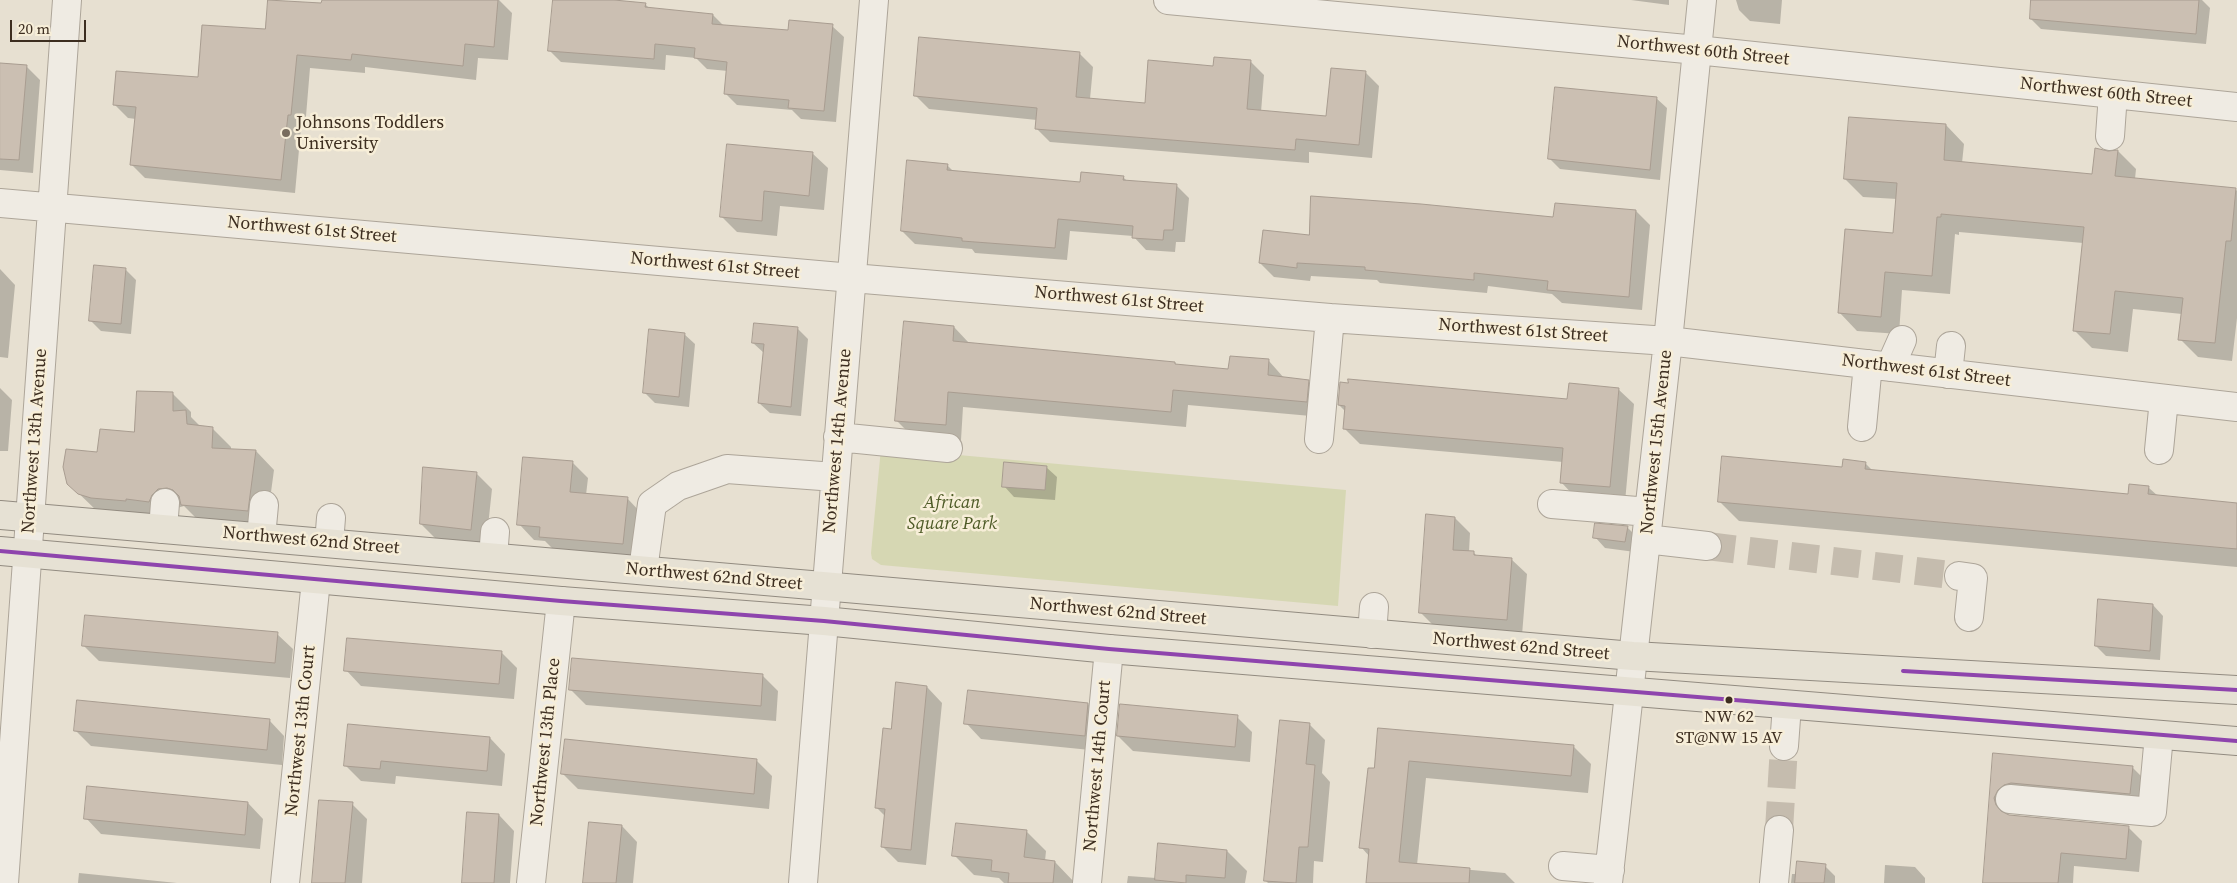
<!DOCTYPE html>
<style>
body{margin:0}
#map{position:relative;width:2237px;height:883px;overflow:hidden;background:#e7e0d1;font-family:"Source Serif 4",serif}
canvas{display:block}
.scale{position:absolute;left:10px;top:20px;width:76px;height:22px;box-sizing:border-box;border:2px solid #3d2e20;border-top:0;padding-left:6px;font-size:15px;line-height:18px;white-space:nowrap;color:#3d2e20;-webkit-text-stroke:4px #f7eed8;paint-order:stroke}
</style>
<div id="map">
<canvas width="2237" height="883"></canvas>
<div class="scale">20 m</div>
</div>
<script>
const ctx = document.querySelector('canvas').getContext('2d');
ctx.lineJoin = 'round';
function fillPath(path, color) { ctx.fillStyle = color; ctx.fill(path, 'evenodd'); }
function strokePath(path, color, width, dash) { ctx.strokeStyle = color; ctx.lineWidth = width; ctx.lineCap = dash ? 'butt' : 'round'; ctx.setLineDash(dash || []); ctx.stroke(path); }
function write(font, color, halo, rows, align = 'center') {
  ctx.font = font + ' "Source Serif 4",serif'; ctx.lineWidth = 5; ctx.setLineDash([]); ctx.textBaseline = 'middle'; ctx.strokeStyle = halo; ctx.fillStyle = color; for (const [text, x, y, turn = 0] of rows) {
    ctx.save(); ctx.translate(x, y); ctx.rotate((+turn || 0) * Math.PI / 180); ctx.textAlign = isNaN(turn) ? turn : align; if (halo) ctx.strokeText(text, 0, 0); ctx.fillText(text, 0, 0); ctx.restore();
  }
}
fillPath(new Path2D(`
 M881,448L1346,490L1338,606L881,565L872,559L871,553Z`), '#d6d7b3');
fillPath(new Path2D(`
 M323,0H499L512,13L508,60L478,58L476,80L365,67V73L310,68L305,128H301L295,193L145,178L131,164L136,119L128,118L114,104L199,79L266,30L322,5Z
 M554,0H602L645,4L650,9L713,15L724,26L789,31L832,26L844,37L836,122L801,119L792,110L737,105L726,94L728,71L707,69L696,58L666,55L665,70L561,62L550,51Z
 M1631,0H1669V5Z
 M1736,0H1782L1780,24L1750,21L1739,10Z
 M2032,0H2202L2210,8L2206,44L2041,29L2031,19Z
 M1079,53L1093,67L1090,99L1146,104L1251,62L1264,75L1261,112L1327,118L1366,73L1379,86L1372,158L1309,152V163L1050,142L1036,128L1037,120L929,109L915,95Z
 M0,64L26,66L40,80L33,173L0,170Z
 M1656,98L1667,108L1660,180L1560,169L1550,159Z
 M1946,125L1964,144L1962,163L2094,176L2108,153L2118,151L2136,169L2135,179L2235,189L2237,191V318L2232,361L2198,357L2180,339L2182,314L2133,309L2128,352L2092,348L2074,330L2083,243L1959,232V235L1955,234L1950,294L1902,290L1899,334L1857,331L1839,312L1894,235L1897,199L1863,197L1845,179Z
 M812,153L828,168L824,210L780,206L777,236L737,232L721,216Z
 M947,165L954,172L1081,183L1123,177L1127,181L1176,185L1189,198L1185,242H1176L1175,252L1146,250L1133,236L1070,231L1067,260L975,253L972,249L915,244L902,231Z
 M1556,204L1636,211L1650,225L1642,310L1562,303L1552,294L1488,286L1487,293L1380,283L1377,280L1311,276L1310,281L1274,277L1260,263L1310,237L1555,218Z
 M0,269L15,285L8,358L0,357Z
 M126,270L136,280L131,334L101,331L90,320Z
 M954,327L969,343L1175,363L1177,365L1229,371L1269,361L1284,378L1308,381L1324,396L1322,417L1188,405L1186,427L963,407L961,440L912,436L896,420Z
 M797,328L808,339L801,416L770,413L759,403L764,353L753,343Z
 M684,334L695,344L689,407L655,403L645,393Z
 M0,388L12,400L8,451H0Z
 M1618,389L1634,404L1625,502L1576,498L1561,482L1563,462L1360,444L1345,429L1346,412L1339,405L1568,400Z
 M172,393L191,412V417L201,427L212,428L231,447V450L256,451L274,470L266,529L201,523L184,506L177,508L168,520L98,512L68,483L98,454L135,434Z
 M573,463L588,478L586,495L627,498L642,514L638,559L556,552L545,541L534,540L519,524Z
 M1865,463L1873,471L2129,495L2149,488L2158,496L2237,504V567L1739,521L1719,501Z
 M1046,467L1057,477L1055,500L1014,497L1004,486Z
 M477,474L492,489L486,545L436,539L421,524Z
 M1455,518L1470,533L1469,552H1473L1478,557L1511,559L1527,574L1522,635L1436,628L1421,613Z
 M1627,527L1637,537L1635,552L1605,548L1595,537Z
 M2153,605L2163,616L2160,660L2106,656L2096,646Z
 M277,634L293,649L290,678L99,661L84,646Z
 M501,652L517,668L514,699L361,686L346,670Z
 M763,676L778,691L776,721L586,705L570,689Z
 M927,687L942,703L926,865L898,862L883,847L885,816L876,807L892,730Z
 M1088,704L1103,719L1100,751L981,739L966,723Z
 M1237,717L1252,732L1250,762L1133,751L1118,736Z
 M269,720L284,736L282,765L91,746L75,730Z
 M1309,724L1325,740L1322,773L1330,782L1323,862L1314,861L1313,883H1268L1266,881Z
 M1379,729L1573,746L1591,764L1588,793L1426,778L1417,865L1505,873L1515,883H1367L1370,857L1361,847L1375,770Z
 M490,738L505,754L502,786L396,776L395,784L361,781L345,765Z
 M1994,755L2132,767L2146,781L2143,807L2011,803L2008,812V816L2128,827L2142,841L2139,872L2074,866L2073,883H1984Z
 M757,761L772,776L769,809L578,789L563,774Z
 M248,803L263,819L260,849L101,834L86,818Z
 M352,804L367,819L362,883H313Z
 M499,815L514,831L510,883H463Z
 M622,826L637,842L633,883H584Z
 M1026,831L1046,851L1045,861L1055,862L1075,883H1004L999,878L974,875L954,855Z
 M1227,851L1247,871L1245,883H1127L1128,876L1156,878Z
 M1885,865L1915,867L1925,878V883H1884Z
 M1825,866L1835,876V883H1791L1792,874H1797Z
 M79,873L177,883H78Z`), '#0003');
const building = new Path2D(`
 M268,0L321,3L322,0H498L494,47L465,44L463,66L352,54L351,60L297,55L291,115H288L281,180L130,165L136,107L113,105L116,71L198,77L202,25L265,29Z
 M553,0H614L646,3L645,7L713,14L712,24L788,30L789,20L833,24L824,111L788,108L789,100L724,94L727,62L694,58L695,48L655,44L654,59L548,51Z
 M2031,0H2199L2196,34L2030,19Z
 M919,37L1080,52L1076,97L1145,103L1148,60L1213,66L1214,57L1251,60L1247,109L1326,116L1331,68L1366,71L1359,145L1296,139L1295,150L1035,129L1037,108L914,96Z
 M0,63L27,65L19,160L0,159Z
 M1555,87L1657,97L1650,170L1548,159Z
 M1849,117L1946,124L1944,160L2092,174L2095,148L2108,151L2118,150L2115,176L2236,188L2231,241H2226L2215,343L2178,340L2183,298L2115,291L2110,334L2073,331L2084,227L1941,214V217H1937L1932,276L1885,272L1881,317L1838,313L1845,229L1893,233L1897,183L1844,179Z
 M727,144L813,152L809,196L764,191L762,221L720,217Z
 M907,160L948,164L947,170L1080,182L1081,172L1124,176L1123,180L1177,184L1173,230H1164L1163,240L1132,238L1133,226L1058,219L1055,248L962,241V238L901,231Z
 M1311,196L1421,204L1553,217L1555,203L1636,210L1629,297L1547,290L1548,281L1474,273V280L1365,270V267L1297,263V268L1259,263L1263,230L1309,235Z
 M94,265L126,268L121,324L89,321Z
 M904,321L954,326L953,341L1175,362V364L1228,369L1230,356L1269,359L1268,375L1309,380L1307,402L1173,390L1171,412L948,392L946,425L895,421Z
 M754,323L798,327L791,407L758,403L764,344L752,343Z
 M649,329L685,333L679,397L643,393Z
 M1348,379L1567,399L1569,383L1619,388L1610,487L1560,483L1563,448L1343,429L1345,406L1338,405L1340,382L1348,383Z
 M137,391L173,392V411L186,410L187,424L213,427L212,448L256,450L248,511L181,505L179,496L173,490L167,488L158,489L152,495L149,502L126,499V501L91,498L78,494L67,484L63,467L66,449L97,452L100,429L134,432Z
 M1722,456L1842,467L1843,459L1866,462L1865,469L2128,494L2129,484L2149,486L2148,494L2237,503V549L1718,502Z
 M523,457L573,461L570,492L628,497L623,544L539,537L540,527L517,525Z
 M1004,462L1047,466L1045,490L1002,487Z
 M423,467L477,472L471,530L420,524Z
 M1426,514L1455,517L1453,550L1474,551V555L1512,558L1507,620L1419,613Z
 M1595,523L1628,526L1625,542L1593,538Z
 M2098,599L2153,604L2150,651L2095,646Z
 M85,615L278,632L275,663L82,646Z
 M347,638L502,651L499,684L344,671Z
 M572,658L763,674L761,706L569,690Z
 M896,682L927,686L911,850L881,847L885,809L875,808L883,728L891,729Z
 M968,690L1088,703L1085,736L964,724Z
 M77,700L270,719L267,750L74,731Z
 M1120,704L1238,715L1235,747L1117,736Z
 M1280,720L1310,723L1306,764L1315,765L1308,847H1299L1296,883L1264,881Z
 M348,724L490,737L487,771L381,761L380,769L344,766Z
 M1378,728L1574,745L1571,776L1409,761L1399,862L1470,868L1469,883H1366L1369,849L1359,848L1368,768H1374Z
 M565,739L757,759L754,794L561,774Z
 M1993,753L2133,766L2130,794L2011,783L2004,785L1998,790L1994,798L1996,805L2001,811L2009,815L2129,826L2126,859L2061,853L2058,883H1983Z
 M87,786L248,802L245,835L84,819Z
 M319,800L353,802L345,883H312Z
 M467,812L499,814L494,883H462Z
 M589,822L622,825L616,883H583Z
 M956,823L1027,830L1024,857L1055,861L1053,883H1008L1009,873L991,871L992,860L952,856Z
 M1158,843L1227,850L1225,878L1186,875V883L1155,880Z
 M1797,861L1826,864L1824,883H1795Z`);
fillPath(building, '#cbbfb2');
strokePath(building, '#a89c90', 1);
strokePath(new Path2D(`
 M1707,546L1959,576
 M1779,830L1784,746`), '#c5bcae', 28, [28, 14]);
const minor = new Path2D(`
 M1168,0L1697,50L2237,107
 M2110,136L2113,94
 M0,203L852,278L1330,318L1668,341L2237,407
 M1890,367L1902,340
 M1948,374L1951,346
 M1862,427L1868,364
 M838,437L948,448
 M1319,439L1330,318
 M2159,450L2164,399
 M1552,504L1649,512
 M163,529L165,503
 M261,537L264,505
 M1646,539L1707,546
 M329,543L331,518
 M493,557L495,532
 M643,570L652,504L678,486L727,469L835,477
 M1959,576L1973,578L1969,617
 M1372,634L1374,607
 M1784,746L1787,705
 M2010,799L2152,812L2159,735
 M1563,866L1610,870
 M4,883L67,0
 M285,883L316,580
 M531,883L561,601
 M803,883L874,0
 M1087,883L1109,649
 M1608,883L1668,341L1702,0
 M1774,883L1779,830`);
const major = new Path2D(`
 M0,515L1633,656L2237,690
 M0,551L561,601L824,621L1109,649L2237,741`);
strokePath(minor, '#ada599', 30);
strokePath(major, '#928b80', 30);
strokePath(minor, '#efebe3', 28);
strokePath(major, '#e6e1d4', 28);
strokePath(new Path2D(`
 M0,551L561,601L824,621L1109,649L2237,741
 M1903,671L2237,690`), '#8e44ad', 4);
for (const [x, y, r, color] of [
 [286,133,5,"#786c5e"],
 [1729,700,4.5,"#3d2e20"]
]) { const dot = new Path2D(); dot.arc(x, y, r, 0, 2 * Math.PI); ctx.fillStyle = color; ctx.fill(dot); strokePath(dot, '#f7eed8', 2); }
write('17px', '#3d2e20', '#f7eed8', [
 ["NW 62",1729,718],
 ["ST@NW 15 AV",1729,739]
]);
write('18px', '#3d2e20', '#f7eed8', [
 ["Northwest 60th Street",1703,51,6],
 ["Northwest 60th Street",2106,93,6],
 ["Northwest 61st Street",312,230,5],
 ["Northwest 61st Street",715,266,5],
 ["Northwest 61st Street",1119,300,5],
 ["Northwest 61st Street",1523,331,4],
 ["Northwest 61st Street",1926,371,7],
 ["Northwest 13th Avenue",35,441,-86],
 ["Northwest 14th Avenue",838,441,-85],
 ["Northwest 15th Avenue",1657,442,-84],
 ["Northwest 62nd Street",311,541,5],
 ["Northwest 62nd Street",714,577,5],
 ["Northwest 62nd Street",1118,612,5],
 ["Northwest 62nd Street",1521,647,5],
 ["Northwest 13th Court",301,731,-84],
 ["Northwest 13th Place",546,742,-84],
 ["Northwest 14th Court",1098,766,-85]
]);
write('18px', '#3d2e20', '#f7eed8', [
 ["Johnsons Toddlers",296,123],
 ["University",296,144]
], 'left');
write('italic 18px', '#4d5a26', '#f7eed8', [
 ["African",952,503],
 ["Square Park",952,524]
]);
</script>
